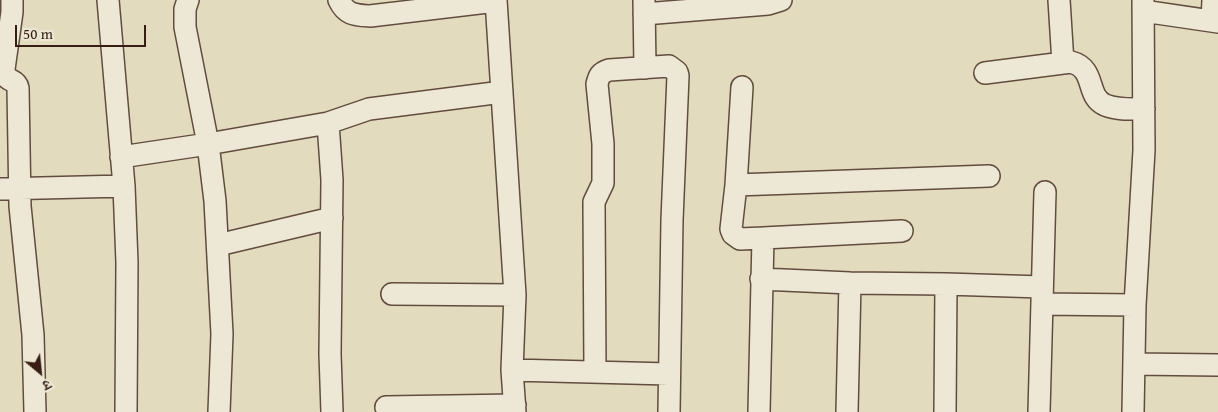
<!DOCTYPE html>
<meta charset="utf-8">
<style>
body{margin:0}
#map{position:relative;width:1218px;height:412px;overflow:hidden;background:#e3dbbe;font-family:"Gentium Book Plus","Noto Serif Devanagari",serif}
canvas{display:block}
.north{position:absolute;left:15px;top:347px;width:50px;height:50px;-webkit-text-stroke:4px #ede8d5;paint-order:stroke;rotate:152deg;font-size:14px;font-weight:700;line-height:20px;text-align:center;color:#371d13}
.north::after{content:'';display:block;margin:auto;width:18px;height:22px;background:#371d13;clip-path:polygon(50% 0,100% 100%,50% 72%,0 100%)}
.scale{position:absolute;left:15px;top:25px;width:131px;height:22px;box-sizing:border-box;border:2px solid #371d13;border-top:0;padding-left:6px;font-size:15px;line-height:18px;white-space:nowrap;color:#371d13;-webkit-text-stroke:4px #ede8d5;paint-order:stroke}
</style>
<div id="map">
<canvas width="1218" height="412"></canvas>
<div class="north">उ</div>
<div class="scale">50 m</div>
</div>
<script>
const ctx = document.querySelector('canvas').getContext('2d');
ctx.lineJoin = 'round';
function strokePath(path, color, width, dash) { ctx.strokeStyle = color; ctx.lineWidth = width; ctx.lineCap = dash ? 'butt' : 'round'; ctx.setLineDash(dash || []); ctx.stroke(path); }
const minor = new Path2D(`
 M12,0V12L4,69C5,84 16,77 18,88L20,206L33,335L35,412
 M108,0L124,186L127,263L126,412
 M188,0L185,9V27L208,144L215,201L222,334L219,412
 M339,0C346,15 355,15 370,16L496,1
 M496,0L515,295L512,370L515,412
 M644,0L645,68
 M1059,0L1063,63
 M1143,11L1218,22
 M644,14L768,4L781,0
 M1212,21L1213,0
 M985,73L1071,62C1097,69 1085,96 1105,105C1117,110 1132,109 1144,109
 M742,87L736,185L731,229L733,234L740,239L763,238L759,412
 M121,157L208,144L328,123
 M736,185L989,176
 M0,189L124,186
 M763,238L902,231
 M218,245L332,218
 M761,279L850,283L946,284L1042,287
 M392,294L515,295
 M1042,304L1135,305
 M1134,364L1218,365
 M512,370L669,374
 M595,371L594,202L603,183V144L597,84C599,76 600,73 609,70L669,66L677,72L678,76L672,220L669,412
 M386,407L515,405
 M332,412L330,354L332,180L328,123L369,109L502,92
 M847,412L850,283
 M945,412L946,284
 M1039,412L1045,192
 M1133,412L1135,305L1144,150L1143,0`);
strokePath(minor, '#624c3e', 24);
strokePath(minor, '#ede8d5', 21);
</script>
